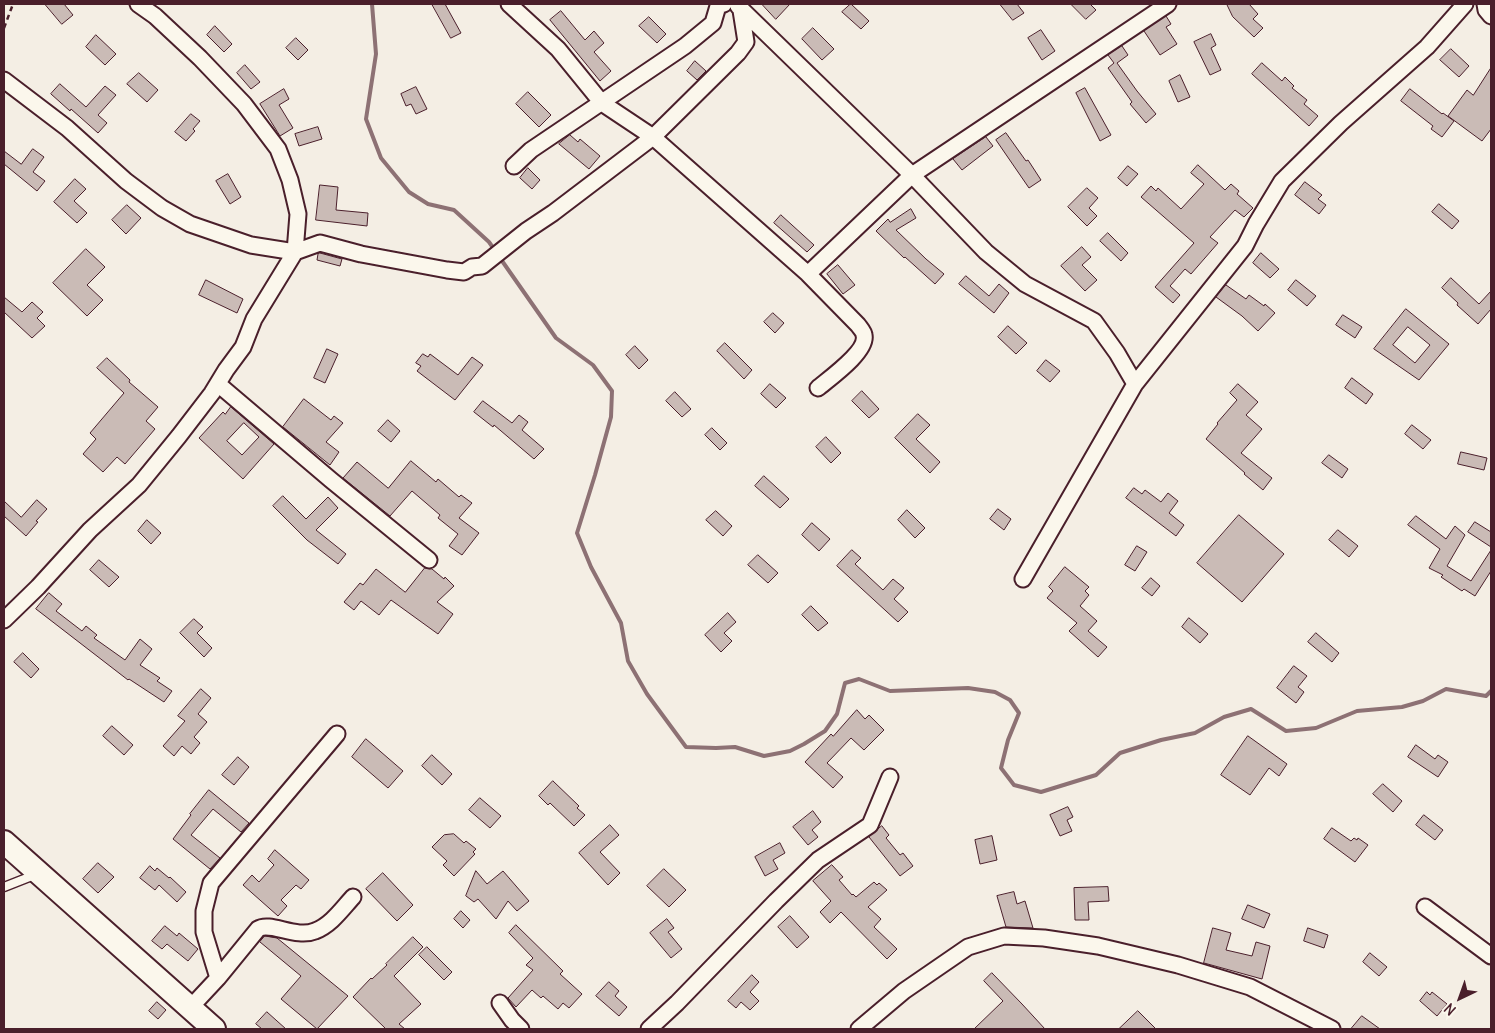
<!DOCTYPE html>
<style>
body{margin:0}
#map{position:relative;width:1495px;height:1033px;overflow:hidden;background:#f4eee4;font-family:Delius,sans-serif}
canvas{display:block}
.frame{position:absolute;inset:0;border:5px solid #4a1f2b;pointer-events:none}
.north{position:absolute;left:1435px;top:973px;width:50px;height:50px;-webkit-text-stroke:4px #fbf7ec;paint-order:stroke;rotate:222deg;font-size:14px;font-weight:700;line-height:20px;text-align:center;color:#4a1f2b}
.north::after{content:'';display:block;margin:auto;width:18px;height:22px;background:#4a1f2b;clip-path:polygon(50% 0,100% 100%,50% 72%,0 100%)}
</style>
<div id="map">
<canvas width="1495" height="1033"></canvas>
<div class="frame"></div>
<div class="north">N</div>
</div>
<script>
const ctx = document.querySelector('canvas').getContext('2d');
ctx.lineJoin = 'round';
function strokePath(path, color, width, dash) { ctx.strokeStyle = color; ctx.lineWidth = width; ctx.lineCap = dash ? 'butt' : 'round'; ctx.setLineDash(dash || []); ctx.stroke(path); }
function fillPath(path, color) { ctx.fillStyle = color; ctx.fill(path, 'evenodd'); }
strokePath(new Path2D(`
 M372,4L376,54L366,119L381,158L409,192L428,204L454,210L489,242L496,252
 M500,258L556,338L593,365L612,391L611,417L595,475L577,533L591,567L621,623L628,661L647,694L686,747L716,748L735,747L764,756L790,751L804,744L825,731L837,714L845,683L859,679L890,691L968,688L995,692L1010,700L1019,713L1008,740L1001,768L1014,785L1041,792L1096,775L1120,753L1161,740L1195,733L1224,717L1251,709L1286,731L1316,728L1357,711L1402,707L1423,701L1446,689L1486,696L1491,691`), '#8d7174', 4);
const building = new Path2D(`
 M45,4H64L73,15L62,24Z
 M432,4H445L461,33L451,38Z
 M762,4H790L776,19Z
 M851,4L869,21L861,29L842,12Z
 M1000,4H1017L1024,13L1013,20Z
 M1071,4H1090L1096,10L1086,19Z
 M1227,4H1249L1258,14L1253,19L1263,28L1254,37L1233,17Z
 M561,11L585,40L594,31L604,43L594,52L611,71L600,81L550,20Z
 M1166,16L1171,24L1166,27L1177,44L1160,55L1144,31Z
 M649,17L666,34L657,43L639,26Z
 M215,26L232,44L224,52L207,35Z
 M813,28L834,49L822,60L802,39Z
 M1041,30L1055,51L1042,60L1028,38Z
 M1211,34L1216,45L1211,48L1221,70L1210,75L1194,42Z
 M96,35L116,54L105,65L86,47Z
 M296,38L308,50L298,60L286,48Z
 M1122,46L1128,55L1117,63L1137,91L1156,114L1146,123L1130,104L1132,102L1108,68L1114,63L1108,55Z
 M1451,49L1469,66L1459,77L1440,60Z
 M695,61L706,71L697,80L687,71Z
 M1262,63L1282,81L1285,77L1294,86L1292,88L1307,100L1304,104L1318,116L1309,126L1252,74Z
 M245,65L260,82L251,89L237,73Z
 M1491,68V129L1482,141L1448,116L1467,90L1473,95Z
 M139,73L158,90L147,102L127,84Z
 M1180,75L1190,97L1178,102L1169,81Z
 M60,84L86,107L105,86L116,95L98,115L107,123L98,133L71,109L70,111L51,94Z
 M416,87L427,109L416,114L411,104L406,106L401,94Z
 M1085,88L1111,135L1100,141L1076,93Z
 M284,89L289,99L279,105L293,128L280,136L260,104Z
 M1410,89L1442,114L1443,113L1454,121L1442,137L1431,129L1433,126L1401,101Z
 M528,92L551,115L539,127L516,104Z
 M191,114L200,121L193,129L195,131L186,141L175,132Z
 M318,127L322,139L299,146L295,134Z
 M1006,133L1026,161L1028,160L1041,180L1029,188L996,140Z
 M570,135L578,142L580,139L600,156L589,169L559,144Z
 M986,137L993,146L962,170L953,159Z
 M33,149L44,157L33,172L45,181L37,191L4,164V151L21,164Z
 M1198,165L1225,190L1231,184L1239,191L1237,194L1253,208L1244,217L1235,210L1210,237L1218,243L1191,274L1185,269L1170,286L1180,295L1173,303L1155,287L1194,243L1141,197L1151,186L1156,191L1158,188L1181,209L1204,184L1191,173Z
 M1128,166L1138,174L1127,186L1118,178Z
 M528,168L540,180L532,189L520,178Z
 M228,174L241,197L230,204L216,181Z
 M75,179L86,189L74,201L87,213L77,223L54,202Z
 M1305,182L1322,195L1318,199L1326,205L1319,214L1295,195Z
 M320,185L338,187L336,210L368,213L367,226L316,220Z
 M1087,188L1098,198L1089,208L1097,216L1087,226L1068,207Z
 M1439,204L1459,221L1452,229L1432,212Z
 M127,205L141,218L126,234L112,220Z
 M911,209L916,218L896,230L926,259L944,274L935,284L905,257L904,258L876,231L888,219L890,222Z
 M781,215L814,245L807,252L774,223Z
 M1108,233L1128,253L1121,261L1100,241Z
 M1082,247L1091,257L1082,265L1097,280L1085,291L1061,266Z
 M86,249L105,267L87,285L103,300L87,316L53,283Z
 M320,253L342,259L340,266L317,260L318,254Z
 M1261,253L1279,269L1270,278L1253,263Z
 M838,265L855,285L843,294L827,274Z
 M966,276L989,296L999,284L1009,293L994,313L959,284Z
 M1451,278L1479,304L1491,291V309L1478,324L1457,305L1458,303L1442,288Z
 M206,280L243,299L237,313L199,295Z
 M1296,280L1316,296L1307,306L1288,290Z
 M1226,285L1246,299L1249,295L1264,306L1265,304L1275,313L1258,331L1242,316L1216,297Z
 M4,297L22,312L32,302L43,312L37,318L45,326L32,338L4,312Z
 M1406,309L1449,344L1419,380L1374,349ZM1408,327L1430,345L1415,363L1393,345Z
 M773,313L784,323L775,333L764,322Z
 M1343,315L1362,327L1355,338L1336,325Z
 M1008,326L1027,343L1016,354L998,337Z
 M725,343L752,370L744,379L717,351Z
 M635,346L648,360L639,369L626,355Z
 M327,349L338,354L325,383L314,378Z
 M423,354L428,357L430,354L458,375L472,357L483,365L455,400L417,371L421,366L416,363Z
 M107,358L130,380L129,382L158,407L146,421L155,429L125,464L117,457L103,472L83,454L96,439L90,433L124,393L97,368Z
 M1046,360L1060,371L1050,382L1037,371Z
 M1352,378L1373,394L1366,404L1345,388Z
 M770,384L786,398L776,408L761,394Z
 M1238,384L1258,402L1246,415L1262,429L1241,453L1272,478L1263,490L1244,474L1245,473L1206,439L1218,424L1217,423L1237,400L1230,393Z
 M862,391L879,409L869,418L852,401Z
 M675,392L691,409L682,417L666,401Z
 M304,399L331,420L334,416L343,423L326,442L339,452L330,465L283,427Z
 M483,401L512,423L519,415L528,422L522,430L544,449L534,459L494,425L493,427L474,412Z
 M231,407L274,444L243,479L199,438L223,412L225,414ZM244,423L259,437L242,455L227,441Z
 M918,414L930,425L916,439L940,462L930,473L895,438Z
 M388,420L400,431L391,442L378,431Z
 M1412,425L1431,440L1423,449L1405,434Z
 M712,428L727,443L720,450L705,435Z
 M826,437L841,453L831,463L816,447Z
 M1461,452L1487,458L1484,470L1458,464Z
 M1329,455L1348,469L1342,478L1322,463Z
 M411,461L436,482L438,479L459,497L461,495L472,503L459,518L479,533L462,555L449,546L458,534L438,518L440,515L412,491L390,516L343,478L357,462L388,488Z
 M764,476L789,499L780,508L755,486Z
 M1134,488L1142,494L1145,490L1161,502L1168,493L1178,501L1169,513L1184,525L1176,536L1126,498Z
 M283,496L306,519L328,497L338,508L316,530L346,554L338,564L307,540L273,506Z
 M37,500L47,509L36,521L38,522L26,536L4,516V501L21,517Z
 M998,509L1011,519L1004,530L990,519Z
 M907,510L925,528L915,538L898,520Z
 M716,511L732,526L723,536L706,520Z
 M1239,515L1284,554L1242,602L1197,563Z
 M1416,516L1446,539L1455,526L1465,535L1447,566L1471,581L1491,550V571L1475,596L1464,589L1462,591L1441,577L1443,575L1429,568L1440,549L1408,525Z
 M147,520L161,533L151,544L138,531Z
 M1475,522L1491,532V547L1468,532Z
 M812,523L830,539L819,551L802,535Z
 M1338,530L1358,546L1349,557L1329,540Z
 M1137,546L1147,552L1135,571L1125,565Z
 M852,550L861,558L855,564L883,590L893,579L904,588L894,599L908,612L898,622L837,566Z
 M758,555L778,573L768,583L748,565Z
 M99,560L119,577L109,587L90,570Z
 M1065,567L1089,587L1085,591L1089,595L1080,606L1097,621L1088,631L1107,647L1098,657L1069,631L1077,623L1047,598L1053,591L1049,587Z
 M425,568L432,569L444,579L445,577L454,586L437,602L453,614L438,634L391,600L379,615L361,601L354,610L344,602L360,583L363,585L376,569L405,592Z
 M1151,578L1160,586L1152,596L1142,588Z
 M49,593L62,604L56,611L82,631L86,626L97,635L94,638L125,660L140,639L152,649L140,665L160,678L157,681L172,691L164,702L129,679L128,680L36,609Z
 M811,606L828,623L818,631L802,615Z
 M728,613L736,622L724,633L732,641L721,652L705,635Z
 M1189,618L1208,634L1200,643L1182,627Z
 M194,619L203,627L197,633L212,648L204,657L180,633Z
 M1316,633L1339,653L1332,662L1308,642Z
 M23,653L39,669L31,678L14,662Z
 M1294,666L1307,676L1298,687L1304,692L1296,703L1277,688Z
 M201,689L211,698L198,714L207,722L194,737L200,743L191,754L182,746L174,756L163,746L185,721L178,716Z
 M857,710L865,719L869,715L884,730L864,750L851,738L827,763L843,777L833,788L805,762L831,734L833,736Z
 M112,726L133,745L124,755L103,736Z
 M1248,736L1287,764L1279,776L1269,768L1250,795L1221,775Z
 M366,739L403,771L388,788L352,757Z
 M1416,745L1435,759L1438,755L1448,762L1438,777L1408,757Z
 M432,755L452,774L442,785L422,766Z
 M238,757L249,767L234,785L222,775Z
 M553,781L579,806L577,808L585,815L574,826L550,803L548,805L539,796Z
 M1383,784L1402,801L1393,812L1373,794Z
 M209,790L249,823L241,832L213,809L191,835L220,858L210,869L173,839L191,815L190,814Z
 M480,798L501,816L490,828L469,810Z
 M1068,807L1073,817L1067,820L1072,831L1060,836L1050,815Z
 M813,811L821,822L812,830L818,837L808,845L793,827Z
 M1424,815L1443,830L1435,840L1416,825Z
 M610,825L619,835L600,852L620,873L608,885L579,853Z
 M882,826L889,835L886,838L900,855L903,853L913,866L900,876L869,837Z
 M1332,828L1351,841L1354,838L1357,840L1358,838L1368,845L1355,862L1324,839Z
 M454,834L464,843L466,841L476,849L473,852L475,854L454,876L443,865L447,861L432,847L444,835Z
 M992,836L997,860L980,864L975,840Z
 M780,843L785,853L773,860L778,869L765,876L755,857Z
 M275,850L309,880L301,889L296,885L281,900L287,906L278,916L243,885L252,875L259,882L274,865L268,859Z
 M98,863L114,877L98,893L83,879Z
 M832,865L843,877L839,880L852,895L853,894L856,897L874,882L877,885L879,883L887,890L868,907L881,919L874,927L897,949L887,959L841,912L830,923L820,912L831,901L813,881Z
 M150,866L155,871L157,868L169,878L170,877L186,892L177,902L159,885L155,890L140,878Z
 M664,869L686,890L669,907L647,886Z
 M476,871L487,884L503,871L529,901L517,911L508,901L496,919L478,899L474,902L466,896Z
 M383,873L413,905L397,921L366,889Z
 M1108,887L1109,901L1088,902L1089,920H1075L1074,888Z
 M1014,892L1017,904L1025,901L1033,928L1006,927L997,896Z
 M1248,905L1270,914L1264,928L1242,919Z
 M461,911L470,920L463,928L454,919Z
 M790,916L809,937L797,948L778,927Z
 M667,919L674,928L668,932L682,949L671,958L650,933Z
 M516,925L563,971L560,974L582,994L569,1008L563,1003L558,1009L543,996L541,998L532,990L516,1007L508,998L533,970L526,965L533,958L509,933Z
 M165,926L177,936L179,933L198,949L188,961L167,944L162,949L152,941Z
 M1213,928L1231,933L1226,950L1252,956L1256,942L1270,946L1262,979L1204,963Z
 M1308,928L1328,935L1324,948L1304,941Z
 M265,936L277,938L348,996L317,1029L281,999L301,976L260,942Z
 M413,937L423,947L394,976L421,1004L399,1024L405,1029H386L353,997L371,978L372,979L387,965L386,964Z
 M427,947L452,972L444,980L419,955Z
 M1370,953L1387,967L1379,976L1363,962Z
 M992,973L1022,1004L1045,1029H974L1003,1001L984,981Z
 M752,975L759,982L750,992L759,1001L750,1010L741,1002L736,1008L728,1001Z
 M609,982L619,991L615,996L627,1007L619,1016L596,996Z
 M1427,992L1430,995L1432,992L1447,1004L1437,1016L1420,1001Z
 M157,1002L166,1010L158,1019L149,1011Z
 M1138,1011L1156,1029H1119Z
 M267,1012L286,1029H262L256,1024Z
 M1362,1016L1380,1029H1351Z`);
fillPath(building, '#cabbb6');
strokePath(building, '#4a1f2b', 1);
const service = new Path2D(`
 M4,887L37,874`);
const minor = new Path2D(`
 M509,4L558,49L602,103L653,137L808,274L858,325C860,328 864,332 864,335C868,351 830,378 818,388
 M1485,4L1486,10L1491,16
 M738,6L912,175L986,252L1025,284L1094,321L1117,353L1135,384
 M4,80L67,128L126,181L162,208L190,224L251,245L295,252L320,243L361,254L447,270L464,272L472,267L482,266L526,231L553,213L653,137L738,53L746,42L740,4
 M514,166L531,150L685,46L713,23L718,6L724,4
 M808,274L912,175L1168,4
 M218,384L331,480L429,560
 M1023,579L1135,384L1245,246L1256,224L1282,181L1341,123L1427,47L1465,4
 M4,620L38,587L90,530L139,485L179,436L212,393L226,370L243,347L254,319L295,252L298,214L290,180L278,149L244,104L200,58L155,16L138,4
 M1425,907L1491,956
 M218,978L204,932V911L211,883L337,734
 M500,1003L512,1020L521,1029
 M190,1008L218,978L258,929C270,921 296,939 315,931C331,925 342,909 353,897
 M649,1029L677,1003L776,901L818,860L870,825L890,777
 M859,1029L904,991L968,947L1004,936L1044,938L1098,946L1178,965L1250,987L1332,1029`);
const secondary = new Path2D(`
 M4,842L214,1029`);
strokePath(service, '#4a1f2b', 11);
strokePath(minor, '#4a1f2b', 19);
strokePath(secondary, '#4a1f2b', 26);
strokePath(new Path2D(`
 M4,28L13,4`), '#4a1f2b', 2.5, [5, 4]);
strokePath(service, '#fbf7ec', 8);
strokePath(minor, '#fbf7ec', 15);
strokePath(secondary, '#fbf7ec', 22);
</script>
